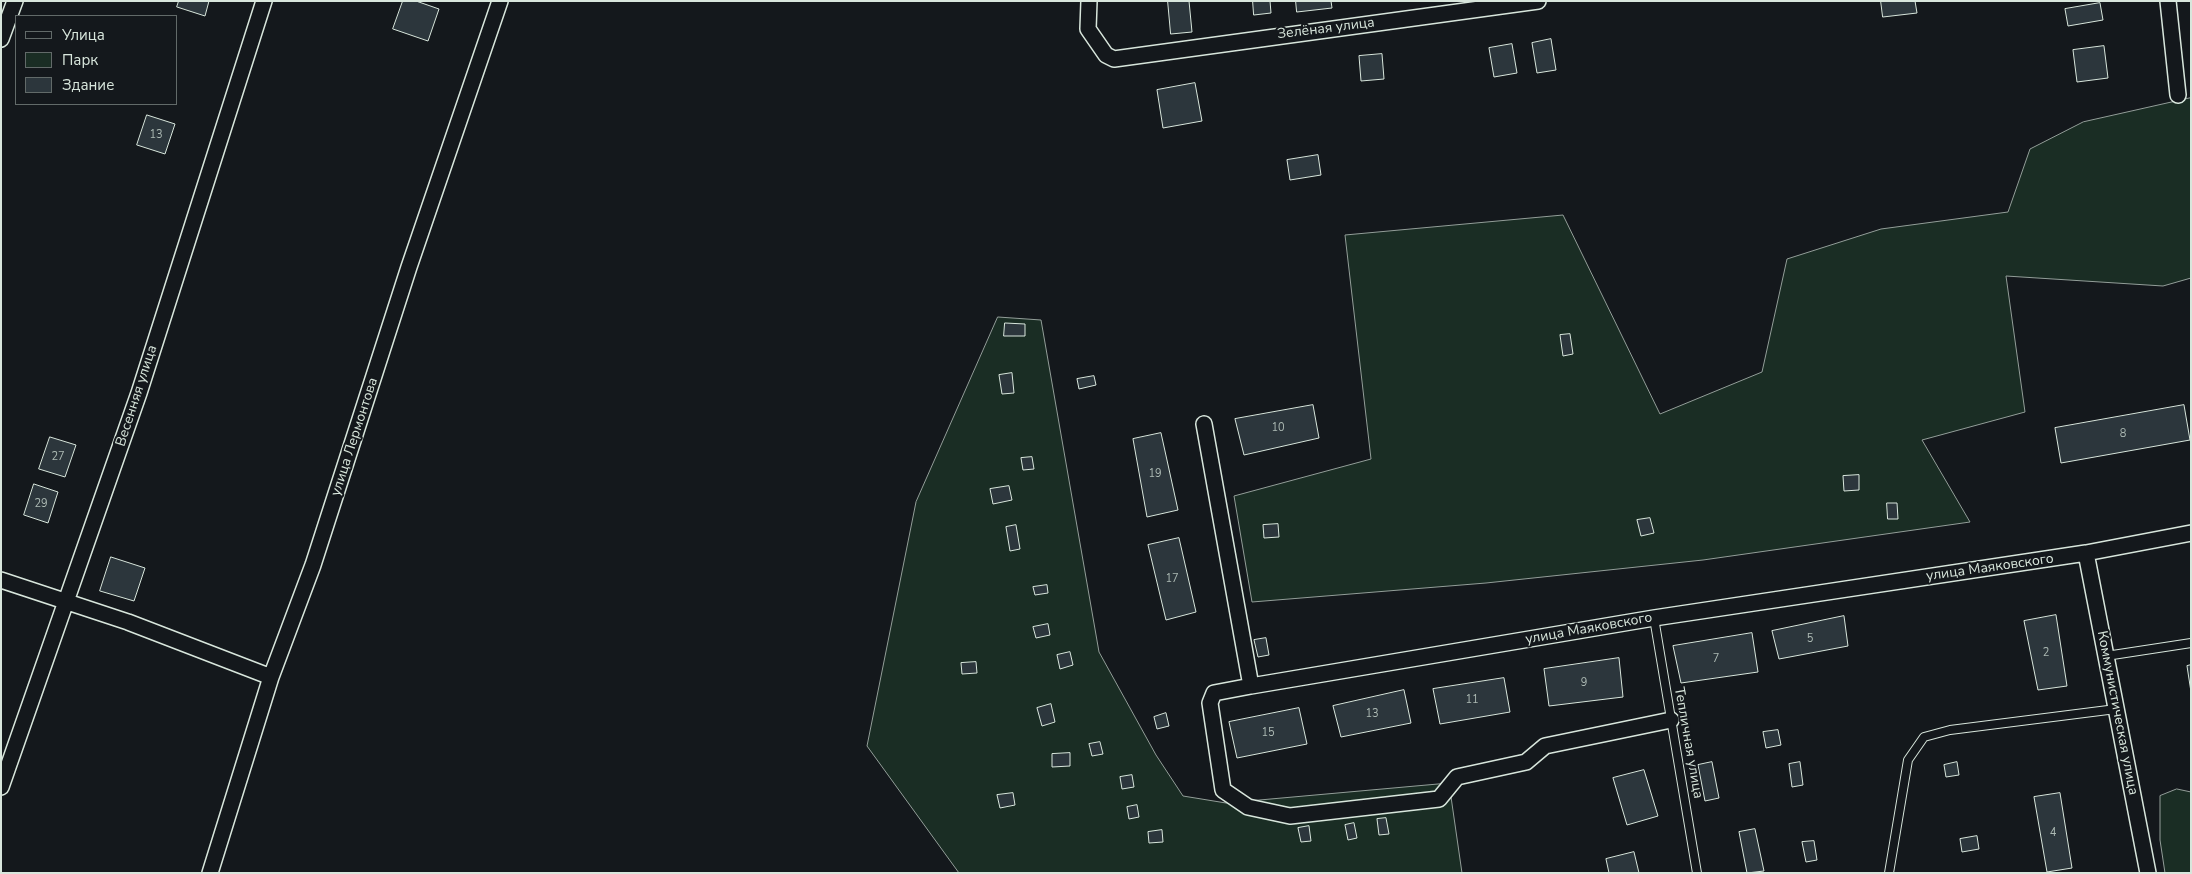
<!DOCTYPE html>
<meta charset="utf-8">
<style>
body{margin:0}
#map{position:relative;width:2192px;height:874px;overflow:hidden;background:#14181c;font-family:"Nunito Sans",sans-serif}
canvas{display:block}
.frame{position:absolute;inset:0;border:2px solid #d8e6dc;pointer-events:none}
.legend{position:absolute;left:15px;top:15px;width:162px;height:90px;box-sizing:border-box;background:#14181c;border:1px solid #626a69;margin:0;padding:6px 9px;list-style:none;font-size:15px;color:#d8e6dc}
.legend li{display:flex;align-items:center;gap:10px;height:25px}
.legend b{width:25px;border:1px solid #626a69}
</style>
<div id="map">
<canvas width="2192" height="874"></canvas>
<div class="frame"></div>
<ul class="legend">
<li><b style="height:6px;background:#14181c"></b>Улица</li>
<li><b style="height:14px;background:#1a2d24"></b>Парк</li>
<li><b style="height:14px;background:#2c363c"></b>Здание</li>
</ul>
</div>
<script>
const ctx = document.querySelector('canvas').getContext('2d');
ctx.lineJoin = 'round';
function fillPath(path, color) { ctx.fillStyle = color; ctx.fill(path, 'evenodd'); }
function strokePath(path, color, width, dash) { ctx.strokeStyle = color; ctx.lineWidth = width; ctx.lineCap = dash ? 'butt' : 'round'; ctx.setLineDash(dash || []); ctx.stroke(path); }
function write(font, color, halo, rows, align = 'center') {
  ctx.font = font + ' "Nunito Sans",sans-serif'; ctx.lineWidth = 4; ctx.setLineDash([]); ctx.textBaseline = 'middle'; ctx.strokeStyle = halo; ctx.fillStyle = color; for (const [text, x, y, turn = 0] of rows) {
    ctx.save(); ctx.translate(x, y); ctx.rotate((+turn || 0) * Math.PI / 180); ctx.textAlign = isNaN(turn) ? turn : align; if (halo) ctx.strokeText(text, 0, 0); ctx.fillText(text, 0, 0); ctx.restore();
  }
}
const green = new Path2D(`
 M2191,98V278L2163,286L2006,276L2025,412L1922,440L1970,522L1703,560L1486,583L1252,602L1234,496L1371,459L1345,235L1563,215L1660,414L1762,372L1787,259L1881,229L2008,212L2030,149L2083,122Z
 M998,317L1041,320L1099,652L1156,755L1183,796L1226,803L1449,783L1462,873H959L867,746L916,502Z
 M2177,789L2191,792V873H2165L2160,840V796Z`);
fillPath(green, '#1a2d24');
strokePath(green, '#939e99', 1);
const building = new Path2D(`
 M179,1H209L205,16L177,7Z
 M403,1H416L439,9L428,41L393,29Z
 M1168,1H1189L1192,32L1171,34Z
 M1253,1H1270L1271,13L1254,15Z
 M1296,1H1331L1332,8L1297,12Z
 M1881,1H1915L1917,13L1883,17Z
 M2100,3L2103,20L2068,26L2065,9Z
 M1551,39L1556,70L1537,73L1532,43Z
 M1512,44L1517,73L1494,77L1489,48Z
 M2104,46L2108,78L2077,82L2073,50Z
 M1382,54L1384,79L1361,81L1359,56Z
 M1195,83L1202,121L1163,128L1157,90Z
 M147,115L175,124L165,154L137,145Z
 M1318,155L1321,175L1290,180L1287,160Z
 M1005,323L1025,324V336H1004Z
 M1570,334L1573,354L1563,356L1560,335Z
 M1012,373L1014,393L1002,394L999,375Z
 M1094,376L1096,385L1079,389L1077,379Z
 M1313,405L1319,438L1244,455L1235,419Z
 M2184,405L2190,440L2061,463L2055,428Z
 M1161,433L1178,510L1147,517L1133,439Z
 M50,437L76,445L65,477L39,469Z
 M1032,457L1034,469L1023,470L1021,458Z
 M1859,475V490L1844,491L1843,476Z
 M34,484L58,492L48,523L24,515Z
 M1009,486L1012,500L993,504L990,489Z
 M1887,503H1897L1898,519H1888Z
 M1650,518L1654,533L1641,536L1637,520Z
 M1278,524L1279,537L1264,538L1263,525Z
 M1016,525L1020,549L1010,551L1006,527Z
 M1179,538L1196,612L1166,620L1148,545Z
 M111,557L145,568L134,601L100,591Z
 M1047,585L1048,593L1035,595L1033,587Z
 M2056,615L2067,686L2038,690L2024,621Z
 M1844,616L1848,646L1779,659L1772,631Z
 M1048,624L1050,635L1036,638L1033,627Z
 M1752,633L1758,672L1681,683L1673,646Z
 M1266,638L1269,655L1258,657L1254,640Z
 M1070,652L1073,665L1060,669L1057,655Z
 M1619,658L1623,697L1549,706L1544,669Z
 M976,662L977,673L962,674L961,663Z
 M2191,665V692L2187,666Z
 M1504,678L1510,712L1440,724L1433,689Z
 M1404,690L1411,723L1341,737L1333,706Z
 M1051,704L1055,722L1042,726L1037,708Z
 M1299,708L1307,744L1237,758L1229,722Z
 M1166,713L1169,726L1157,729L1154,717Z
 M1778,730L1781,745L1766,748L1763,732Z
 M1100,742L1103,754L1092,756L1089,744Z
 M1070,753V766L1052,767V754Z
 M1712,762L1719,798L1705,801L1698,765Z
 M1800,762L1803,785L1792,787L1789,764Z
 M1957,762L1959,775L1946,777L1944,765Z
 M1644,770L1658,816L1627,825L1613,778Z
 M1132,775L1134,787L1122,789L1120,777Z
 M1013,793L1015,805L1000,808L997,795Z
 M2060,793L2072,868L2047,872L2034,797Z
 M1137,805L1139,817L1129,819L1127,807Z
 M1386,818L1389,834L1379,835L1377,819Z
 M1354,823L1357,838L1348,840L1345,825Z
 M1309,826L1311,841L1301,842L1298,828Z
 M1755,829L1764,871L1747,873L1739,832Z
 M1162,830L1163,842L1149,843L1148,832Z
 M1977,836L1979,849L1962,852L1960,839Z
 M1814,841L1817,860L1806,862L1802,842Z
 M1634,852L1639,873H1609L1606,859Z`);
fillPath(building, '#2c363c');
strokePath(building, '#d8e6dc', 1);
const lane = new Path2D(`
 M1654,618L1697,873
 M2106,656L2191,643
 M1889,873L1908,760L1924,737L1950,730L2116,709`);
const street = new Path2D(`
 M1089,1L1088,29L1106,55L1114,59L1538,1
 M2168,1L2178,95
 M1,39L15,1
 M1204,424L1251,686L1654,618L2086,553L2191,533
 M2086,553L2148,873
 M1,580L128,622L271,677
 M1251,686L1214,693L1210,703L1223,790L1248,807L1290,816L1439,799L1457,777L1526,762L1545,746L1671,720
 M1,787L139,393L264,1
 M210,873L271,677L313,565L409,267L500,1`);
strokePath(lane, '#d8e6dc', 10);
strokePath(street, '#d8e6dc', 18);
strokePath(lane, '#14181c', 8);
strokePath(street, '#14181c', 15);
write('11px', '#adbab4', null, [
 ["13",156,135],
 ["10",1278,428],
 ["8",2123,434],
 ["27",58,457],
 ["19",1155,474],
 ["29",41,504],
 ["17",1172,579],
 ["5",1810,639],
 ["2",2046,653],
 ["7",1716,659],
 ["9",1584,683],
 ["11",1472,700],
 ["13",1372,714],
 ["15",1268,733],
 ["4",2053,833]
]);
write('14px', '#d8e6dc', '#14181c', [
 ["Зелёная улица",1326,29,-7],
 ["Весенняя улица",137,396,-72],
 ["улица Лермонтова",355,437,-72],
 ["улица Маяковского",1990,568,-8],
 ["улица Маяковского",1589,629,-10],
 ["Коммунистическая улица",2117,713,79],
 ["Тепличная улица",1688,743,80]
]);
</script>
